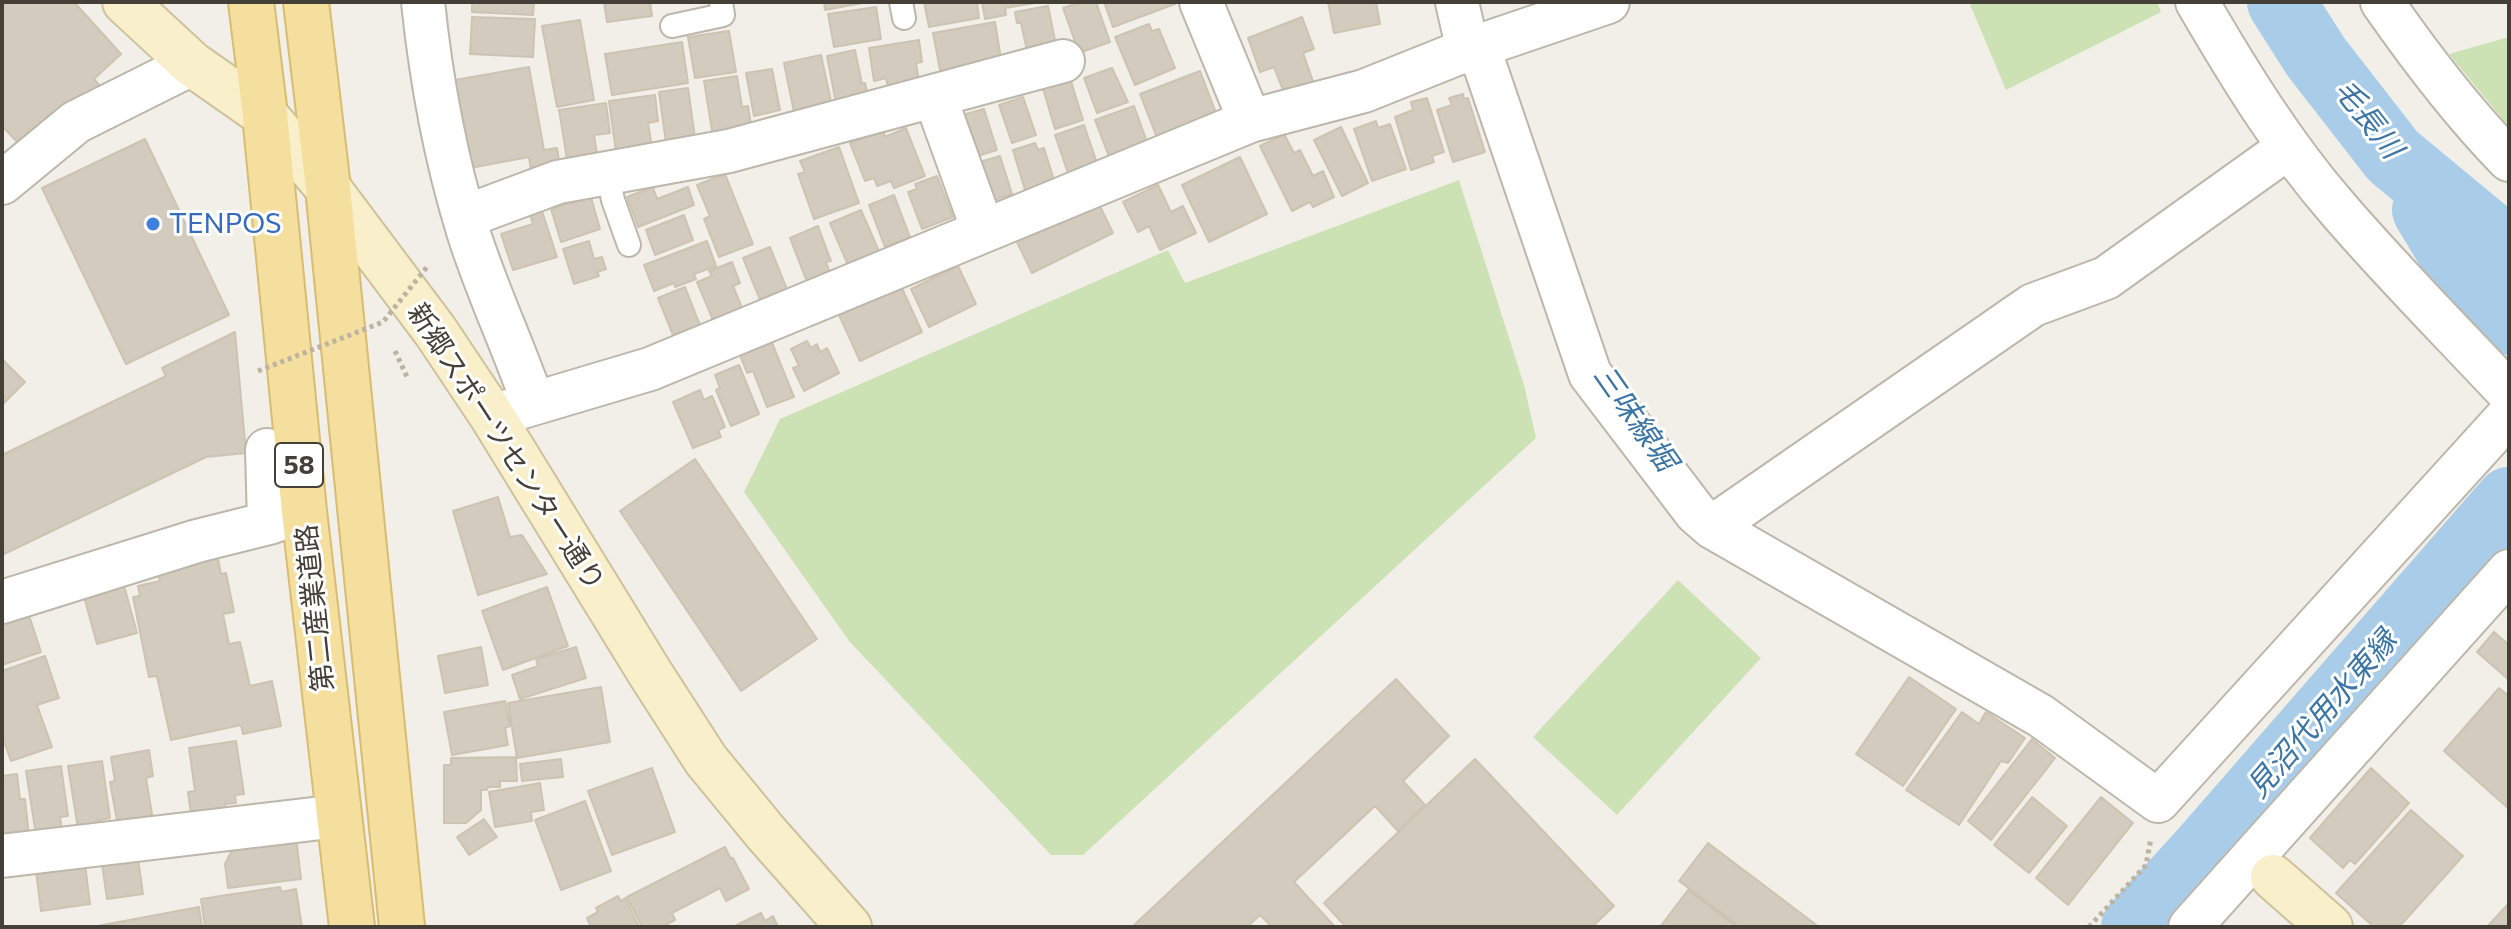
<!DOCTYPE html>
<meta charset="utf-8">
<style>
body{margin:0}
#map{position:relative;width:2511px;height:929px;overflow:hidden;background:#f2efe8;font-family:Commissioner,sans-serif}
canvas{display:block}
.frame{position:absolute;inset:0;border:4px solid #454037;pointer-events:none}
</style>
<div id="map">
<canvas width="2511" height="929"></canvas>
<div class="frame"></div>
</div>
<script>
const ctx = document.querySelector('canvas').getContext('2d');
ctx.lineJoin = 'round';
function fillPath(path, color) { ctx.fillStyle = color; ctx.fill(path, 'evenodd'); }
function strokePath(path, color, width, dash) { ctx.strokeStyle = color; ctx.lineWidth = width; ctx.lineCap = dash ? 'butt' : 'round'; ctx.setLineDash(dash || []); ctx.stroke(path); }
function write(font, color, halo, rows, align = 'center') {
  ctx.font = font + ' Commissioner,"Noto Sans JP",sans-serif'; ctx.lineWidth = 6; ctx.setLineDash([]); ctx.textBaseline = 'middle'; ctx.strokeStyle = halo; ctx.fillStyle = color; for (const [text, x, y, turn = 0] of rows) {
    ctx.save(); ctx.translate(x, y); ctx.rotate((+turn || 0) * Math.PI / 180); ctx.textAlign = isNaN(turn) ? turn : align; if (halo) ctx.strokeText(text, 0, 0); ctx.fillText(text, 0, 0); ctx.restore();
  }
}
fillPath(new Path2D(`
 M1969,2H2157L2161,12L2006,90Z
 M2509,37V127L2449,54Z
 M1459,180L1524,385L1536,438L1083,855H1051L849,641L744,492L780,419L1168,250L1185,283Z
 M1678,580L1761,658L1617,815L1533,737Z`), '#cce2b4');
strokePath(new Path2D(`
 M2281,2L2316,57L2393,156L2509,252
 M2426,210L2464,273L2509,321
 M2135,927L2206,849L2509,501`), '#a9cde9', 68);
const building = new Path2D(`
 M2,2H74L121,54L94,79L100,86L77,108L70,100L21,146L2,126Z
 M472,2H534L533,15L472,12Z
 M604,2H650L652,16L607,22Z
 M824,2H868L825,10Z
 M924,2H977L979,18L929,27Z
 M982,2H1035V3L1005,8L1006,15L985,19Z
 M1081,2H1096L1110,42L1079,53L1063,8Z
 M1104,2H1174L1175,4L1113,27Z
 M1328,2H1376L1380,24L1334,33Z
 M1048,6L1057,50L1028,55L1021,23H1017L1015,12Z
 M876,7L881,39L834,47L828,14Z
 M472,17L535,19L533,57L470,54Z
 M1302,17L1314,49L1303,53L1315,87L1286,98L1274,67L1260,72L1248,38Z
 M580,20L594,100L557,107L542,26Z
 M995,22L1002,65L941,75L933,33Z
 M1149,24L1152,31L1159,29L1175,68L1135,85L1115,37Z
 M729,31L736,72L695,78L688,37Z
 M919,40L922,62L916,63L919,82L889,92L886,78L874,81L869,48Z
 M682,42L688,83L612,95L605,54Z
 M855,50L862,84L865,83L867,92L838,114L827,56Z
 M821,55L834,115L796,122L784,63Z
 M529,67L544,150L557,148L560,167L532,179L529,157L470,168L455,80Z
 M1112,68L1128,102L1097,113L1084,78Z
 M772,69L780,110L754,116L746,73Z
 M1200,71L1221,126L1161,148L1140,94Z
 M737,76L742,107L748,106L752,131L714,143L704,81Z
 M1070,78L1083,120L1055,129L1041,82Z
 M688,88L695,138L666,143L659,92Z
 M1463,94L1464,99L1468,98L1485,152L1453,162L1437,110L1452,105L1449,98Z
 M655,95L658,121L648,123L653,154L617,159L609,101Z
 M1023,97L1036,135L1012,143L999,105Z
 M1427,98L1444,152L1432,156L1434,162L1411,170L1395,117L1413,110L1411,102Z
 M606,103L610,133L594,135L598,161L568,165L559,110Z
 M1134,106L1151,153L1113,167L1095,120Z
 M984,109L997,150L971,158L959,116Z
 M1376,121L1378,128L1390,124L1406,169L1372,181L1354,129Z
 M1084,125L1098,166L1069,176L1055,135Z
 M1341,127L1368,183L1342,196L1314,140Z
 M906,128L925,176L894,188L891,181L877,186L874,178L865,181L850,143L883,130L885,137Z
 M1284,134L1294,153L1300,150L1313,176L1323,171L1334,197L1313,207L1310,202L1292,211L1260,146Z
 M145,139L229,315L126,364L42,188Z
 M1035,143L1038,150L1044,148L1054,180L1025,190L1013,150Z
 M839,147L859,203L814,219L798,174L805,172L800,161Z
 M1000,156L1012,194L986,203L973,164Z
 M1240,157L1267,214L1209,242L1182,185Z
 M725,174L753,244L719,257L704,219L710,216L697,185Z
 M937,176L953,217L922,229L908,192L917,189L915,184Z
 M1158,185L1171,212L1183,206L1196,233L1160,250L1149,226L1138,232L1123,202Z
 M653,187L657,199L688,187L694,205L638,227L627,197Z
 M894,195L910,237L885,247L869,205Z
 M591,197L600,229L561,242L551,209Z
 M1097,200L1113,233L1032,273L1016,240Z
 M540,205L557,257L513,270L501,234L533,224L528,208Z
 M861,210L884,263L853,277L830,223Z
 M684,215L693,240L655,255L646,230Z
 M818,226L831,261L826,262L833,281L812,295L790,238Z
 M589,241L594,259L602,257L606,269L597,272L599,276L574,284L563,249Z
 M707,241L716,266L694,274L696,279L675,287L674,283L654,291L644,265Z
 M770,247L791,299L764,310L743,258Z
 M732,262L740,283L733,286L745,315L716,327L697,282L712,276L709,271Z
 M958,266L976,304L929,327L911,289Z
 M901,286L922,332L860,361L839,315Z
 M685,287L700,325L673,335L658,298Z
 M235,332L246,453L206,457L2,555V455L166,376L162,368Z
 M807,341L811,348L817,344L820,352L827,348L839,373L804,391L793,368L799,366L791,349Z
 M772,343L794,397L767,407L753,371L747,373L740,355Z
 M2,359L25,382L2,405Z
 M739,365L759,414L731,426L716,390L720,388L715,375Z
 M700,390L704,400L712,396L725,427L718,430L721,437L693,448L673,402Z
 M695,459L817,639L741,691L620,511Z
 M498,497L510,537L522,535L547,574L478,595L453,511Z
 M217,554L221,574L226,573L234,612L223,614L229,644L240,642L250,686L272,681L281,726L243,734L241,725L171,740L157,676L149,677L133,597L140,596L138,586L160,581L158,573L185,568L184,561Z
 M123,582L137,633L97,644L83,593Z
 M547,587L568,646L503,670L482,611Z
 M28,612L41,652L2,665V620Z
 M2494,632L2509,645V680L2477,652Z
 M481,647L488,685L445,693L438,656Z
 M576,647L586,678L520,699L512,675L538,666L536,659Z
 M45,656L59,698L37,705L52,747L11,761L2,736V671Z
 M1909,677L1956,709L1903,786L1856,754Z
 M1396,679L1449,736L1403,781L1425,805L1398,831L1375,806L1294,882L1335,927H1272L1260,915L1247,927H1132Z
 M601,687L610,742L517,758L508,703Z
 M2499,688L2509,696V809L2444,751Z
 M505,701L510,726L505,728L508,745L452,755L444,712Z
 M1962,712L1979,724L1986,712L2025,738L2008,763L2001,761L1959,825L1906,790Z
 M2032,739L2055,758L1991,840L1968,821Z
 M236,741L244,794L235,795L236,803L225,804L227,818L192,822L188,792L195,791L189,748Z
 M149,750L153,776L146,778L153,820L118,826L110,782L115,781L111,757Z
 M516,757L517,781H500V787H488L487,790H481V810L466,823H444V765H451V758Z
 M561,759L563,777L522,781L520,764Z
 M1475,759L1614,906L1592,927H1346L1324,903Z
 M102,761L110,818L96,821L97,832L79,835L68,766Z
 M61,766L68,816L60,817L63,838L37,841L26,771Z
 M652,768L675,832L612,855L588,791Z
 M2371,768L2409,803L2355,864L2350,860L2343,868L2310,838Z
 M17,774L20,799H25L30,845L2,848V776Z
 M540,783L544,810L531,812L532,821L495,827L489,792Z
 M2032,797L2067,826L2029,873L1994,845Z
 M2101,797L2133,823L2068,905L2036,878Z
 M585,801L611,871L561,890L535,820Z
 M2411,810L2463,856L2399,927H2374L2336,893Z
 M484,819L497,837L469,855L457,837Z
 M296,837L301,879L228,888L225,864L235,844Z
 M1708,843L1819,927H1740L1679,881Z
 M725,847L731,859L733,858L749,889L726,901L720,888L672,913L675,920L662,927H642L627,897Z
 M137,852L143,894L107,899L101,857Z
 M84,856L90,904L41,911L35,863Z
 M280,887L281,892L296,889L302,927H205L201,899Z
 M1688,890L1737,927H1660Z
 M618,896L621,901L625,898L639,927H591L587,918L598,912L596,908Z
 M2509,903V927H2487Z
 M199,907L202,927H92Z
 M761,913L765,921L773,916L778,927H733Z`);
fillPath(building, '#d3cbbe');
strokePath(building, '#cdc3b2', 2);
const lane = new Path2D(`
 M901,2L904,18
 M672,26L723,15L721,2
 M607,172L613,200L629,245`);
const street = new Path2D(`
 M423,2C431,79 445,156 468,231C486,289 513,345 533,403
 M1201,2L1250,121
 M1457,2L1464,33L1485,66L1590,374L1696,513L1712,527L2041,716L2158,801L2509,415
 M2197,2C2239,74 2283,146 2338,209C2393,273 2452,332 2509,393
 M2382,2C2421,58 2461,111 2509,160
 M935,97L983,230
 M2,183L76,122L192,64
 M464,217L558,182L729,151L1063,61
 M492,416L650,369L1250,121L1364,91L1464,51L1608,2
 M267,450L269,523
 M1712,527L2033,305L2106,278L2289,147
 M2,602L197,541L269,523L304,511
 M2,856L338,816
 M2190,927L2509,571`);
const secondary = new Path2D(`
 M125,2L192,64L265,115L328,188L436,332L492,416L650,673L706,760L766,833L849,927
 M2273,877L2330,927`);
const primary = new Path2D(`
 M251,2L265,115L304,511L352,927
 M306,2L328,188L402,927`);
strokePath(lane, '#bdb7ab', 26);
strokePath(street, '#bdb7ab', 46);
strokePath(secondary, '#cdc29b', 48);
strokePath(primary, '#d8bc70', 48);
strokePath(new Path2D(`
 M395,351L408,379
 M2089,927L2146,865L2151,838`), '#bdb39e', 5, [4, 4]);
strokePath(lane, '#fff', 22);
strokePath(street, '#fff', 42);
strokePath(secondary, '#f9efca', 44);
strokePath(primary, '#f4df9e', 44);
strokePath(new Path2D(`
 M258,371L383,322L427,267`), '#bdb39e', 5, [4, 4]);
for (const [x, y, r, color] of [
 [153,224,8,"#3f7fe0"]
]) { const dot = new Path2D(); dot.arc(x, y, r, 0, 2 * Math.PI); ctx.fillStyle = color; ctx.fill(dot); strokePath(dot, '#fff', 3); }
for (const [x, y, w] of [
 [299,465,48]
]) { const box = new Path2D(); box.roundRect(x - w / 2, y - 22, w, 44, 6); ctx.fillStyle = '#fff'; ctx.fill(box); strokePath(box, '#454037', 2); }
write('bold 26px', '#454037', null, [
 ["58",299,465]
]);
write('28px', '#366cbe', '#fff', [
 ["TENPOS",169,224]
], 'left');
write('28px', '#454037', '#fff', [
 ["新郷スポーツセンター通り",506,447,57],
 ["第二産業道路",315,608,-96]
]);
write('italic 30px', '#3a75a6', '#fff', [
 ["毛長川",2368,119,52],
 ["三味線堀",1635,418,55],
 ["見沼代用水東縁",2322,714,-49]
]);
</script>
